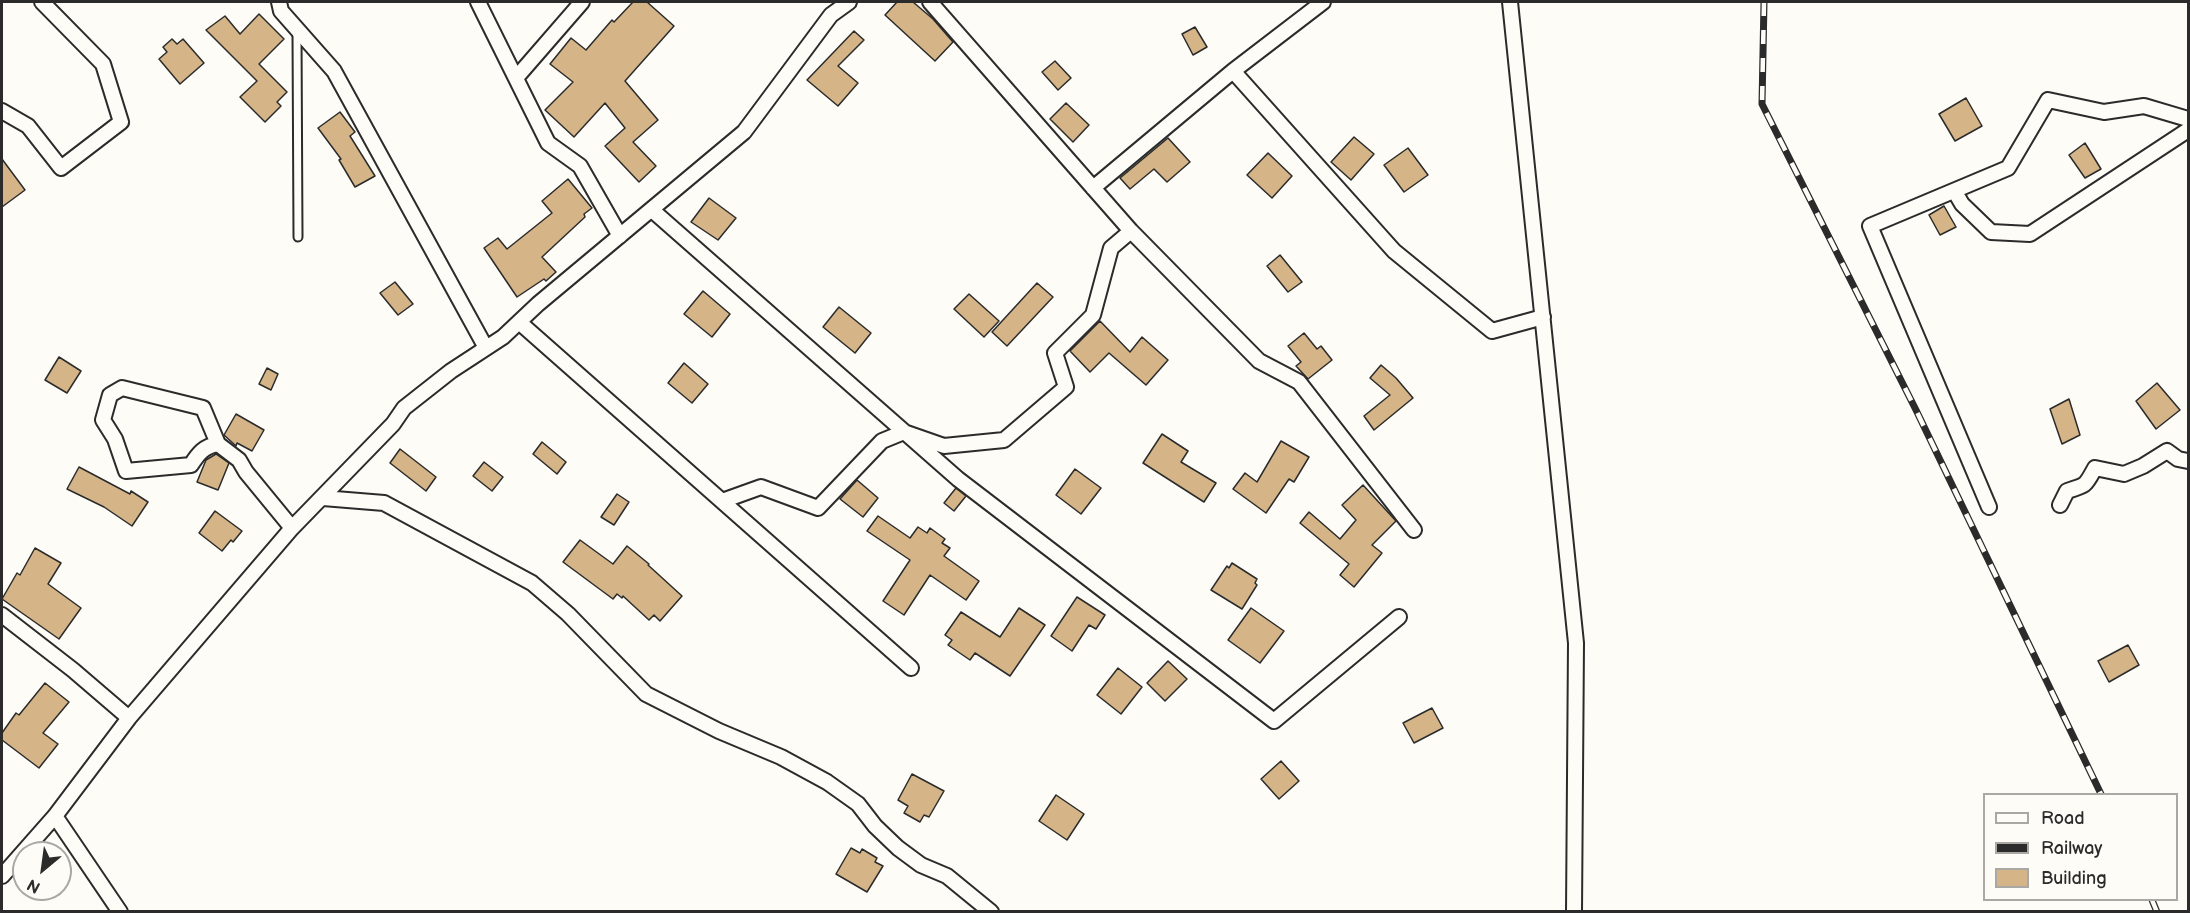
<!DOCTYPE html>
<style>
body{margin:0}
#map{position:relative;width:2190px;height:913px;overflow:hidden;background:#fdfcf7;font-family:"Balsamiq Sans",sans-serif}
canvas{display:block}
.frame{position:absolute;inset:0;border:3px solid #2b2b2b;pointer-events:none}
.legend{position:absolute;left:1983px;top:793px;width:195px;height:108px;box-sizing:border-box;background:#fdfcf7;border:2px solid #a9a8a5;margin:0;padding:8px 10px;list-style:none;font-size:18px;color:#2b2b2b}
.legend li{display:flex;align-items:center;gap:12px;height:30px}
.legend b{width:30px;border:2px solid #a9a8a5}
.north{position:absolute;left:12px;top:841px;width:60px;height:60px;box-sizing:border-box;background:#fdfcf7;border:2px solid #a9a8a5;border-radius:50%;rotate:209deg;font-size:16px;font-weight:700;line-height:24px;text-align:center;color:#2b2b2b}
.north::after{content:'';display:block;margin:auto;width:21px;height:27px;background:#2b2b2b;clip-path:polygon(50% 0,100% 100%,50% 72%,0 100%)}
</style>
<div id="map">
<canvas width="2190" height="913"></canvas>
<div class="frame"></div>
<ul class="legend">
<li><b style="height:8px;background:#fdfcf7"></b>Road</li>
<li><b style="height:8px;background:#2b2b2b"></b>Railway</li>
<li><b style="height:16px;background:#d5b588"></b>Building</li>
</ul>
<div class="north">N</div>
</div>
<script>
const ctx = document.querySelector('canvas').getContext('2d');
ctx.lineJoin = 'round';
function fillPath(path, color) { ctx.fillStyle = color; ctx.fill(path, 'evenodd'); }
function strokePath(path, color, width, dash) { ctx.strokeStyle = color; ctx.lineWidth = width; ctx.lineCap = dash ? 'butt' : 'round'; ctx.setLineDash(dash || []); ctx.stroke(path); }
const building = new Path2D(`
 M633,2H647L674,26L625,81L658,120L633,142L656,166L639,182L605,146L625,128L605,103L574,137L545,110L573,82L550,64L571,38L586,50L612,20L614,22Z
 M897,2H913L933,19L953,42L935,61L885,15Z
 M259,14L284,39L259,64L287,92L277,102L281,106L265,122L240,97L257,81L206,30L225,16L240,34Z
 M1195,27L1207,47L1193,55L1182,34Z
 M854,31L864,40L838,66L858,83L838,106L807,80Z
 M172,39L177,44L183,39L204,63L180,84L159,59L167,52L163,47Z
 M1055,61L1071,78L1058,90L1042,72Z
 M1966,98L1982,126L1955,141L1939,114Z
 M1066,103L1089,125L1073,142L1050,119Z
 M340,112L355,132L350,136L375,176L355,187L339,160L341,159L318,128Z
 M1354,137L1374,154L1351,180L1331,162Z
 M1168,138L1190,162L1167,182L1154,169L1130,189L1120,178Z
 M2085,143L2101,169L2085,178L2069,155Z
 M1408,148L1428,175L1404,192L1384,165Z
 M1268,153L1292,176L1272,198L1247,175Z
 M2,159L25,190L2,207Z
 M568,179L592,208L584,214L585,217L542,257L556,272L546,281L544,279L517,297L484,248L498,238L507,249L552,213L542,201Z
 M709,198L736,218L718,240L691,222Z
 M1944,206L1956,227L1940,235L1929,215Z
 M1280,255L1302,282L1288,292L1267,266Z
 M395,282L413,304L398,315L380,293Z
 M1037,283L1053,297L1007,346L992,332Z
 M703,291L730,314L712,337L684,314Z
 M969,294L999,321L984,337L954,309Z
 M839,307L871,333L855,353L823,327Z
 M1100,321L1130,352L1142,337L1168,360L1146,385L1109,353L1090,372L1070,351Z
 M1304,333L1317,349L1321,346L1332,360L1308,379L1296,366L1301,362L1288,346Z
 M59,357L81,371L67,393L45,380Z
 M684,363L708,384L692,403L668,383Z
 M1381,365L1396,378L1413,398L1374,430L1364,416L1390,395L1370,378Z
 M267,368L278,374L271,390L259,384Z
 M2157,383L2180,410L2156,429L2136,401Z
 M2069,399L2080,435L2062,444L2050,409Z
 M236,414L264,430L252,451L237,443L236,446L224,435Z
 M1162,434L1188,451L1181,462L1216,483L1204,502L1143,463Z
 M1281,441L1309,457L1294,482L1289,479L1266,513L1233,489L1245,473L1257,482Z
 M542,442L566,462L557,474L533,454Z
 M400,449L436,477L426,491L390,463Z
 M216,454L229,463L218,490L197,482L206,460Z
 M484,462L503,477L492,491L473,476Z
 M79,467L130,494L131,491L148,502L132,526L104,507L67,489Z
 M1075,469L1101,488L1081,514L1056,495Z
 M857,480L878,498L863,517L840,499Z
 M1363,485L1396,521L1372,545L1382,553L1354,587L1340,575L1349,564L1300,523L1309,512L1340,539L1356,520L1342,505Z
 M956,488L966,496L954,511L944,503Z
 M617,494L629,502L614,525L601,517Z
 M215,511L242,531L233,542L231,540L222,551L199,533Z
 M878,516L910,538L918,527L927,533L930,528L945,539L942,543L950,548L944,556L979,581L966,600L930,575L904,615L883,601L910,560L867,531Z
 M580,540L613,564L627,546L649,564L648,565L682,596L660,621L654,615L649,620L623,596L622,598L617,594L613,599L563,562Z
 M35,548L61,563L48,584L81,608L59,639L2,599L17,573L20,575Z
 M1232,563L1257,579L1255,583L1257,585L1242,609L1211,590L1227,566L1229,568Z
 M1077,597L1105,615L1096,629L1089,625L1072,651L1051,636Z
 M1019,608L1045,625L1010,676L975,653L970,660L948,645L952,640L945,635L961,612L1000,637Z
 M1251,608L1284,631L1260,663L1228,640Z
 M2128,645L2139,665L2109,682L2098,661Z
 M1168,661L1187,679L1165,701L1147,683Z
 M1118,668L1142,687L1121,714L1097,695Z
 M45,683L69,702L43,733L58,744L39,768L2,740V733L16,713L19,715Z
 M1432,708L1443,728L1414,743L1403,723Z
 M1281,761L1299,781L1279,799L1261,779Z
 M912,774L944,791L929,817L924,815L920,822L904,813L908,806L898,800Z
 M1056,795L1084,814L1067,840L1039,821Z
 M851,848L860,853L862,849L877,858L875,862L883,866L867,892L836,874Z`);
fillPath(building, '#d5b588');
strokePath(building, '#2b2b2b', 1.5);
const lane = new Path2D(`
 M297,33L298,237`);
const street = new Path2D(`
 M279,2L281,11L334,71L486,348
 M478,2L548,143L580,166L620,236
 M930,2L1131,231L1259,361L1299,382L1414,530
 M1510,2L1576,643L1574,912
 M1233,71L1394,251L1492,331L1543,317
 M516,78L582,2
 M2,111L28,126L61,168L121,122L103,64L42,2
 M1093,188L1233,71L1323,2
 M1955,192L1962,204L1991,232L2030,234L2188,130
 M652,210L958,479L1274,721L1399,617
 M519,322L911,668
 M218,444L203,408L122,388L110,395L103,420L115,439L126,471L191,465C198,454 204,446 218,444L239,460L246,472L292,528
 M323,498L384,503L532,583L568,614L646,694L719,731L781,757L827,782L858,804L875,826L898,848L921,865L947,876L991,912
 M722,501L761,487L818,508L882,441L904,432L944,446L1004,440L1066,387L1055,353L1093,315L1111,248L1131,231
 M2060,505L2067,491C2087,485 2085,486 2095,468L2124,474L2143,466L2167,451L2178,459L2188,461
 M1989,507L1870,226L2008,168L2048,100L2104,112L2144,106L2188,119
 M2,615L73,670L129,718
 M55,816L120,912
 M2,876L55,816L129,718L292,528L393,424L404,408L451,371L503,337L538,304L744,132L831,15L849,2`);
strokePath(lane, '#2b2b2b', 11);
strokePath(street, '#2b2b2b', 18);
strokePath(lane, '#fdfcf7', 7);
strokePath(street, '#fdfcf7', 14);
const rail = new Path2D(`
 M1764,2L1762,104L1916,410L2101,794
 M2152,900L2157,912`);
strokePath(rail, '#2b2b2b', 7);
strokePath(rail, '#fdfcf7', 4.5, [14]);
</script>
